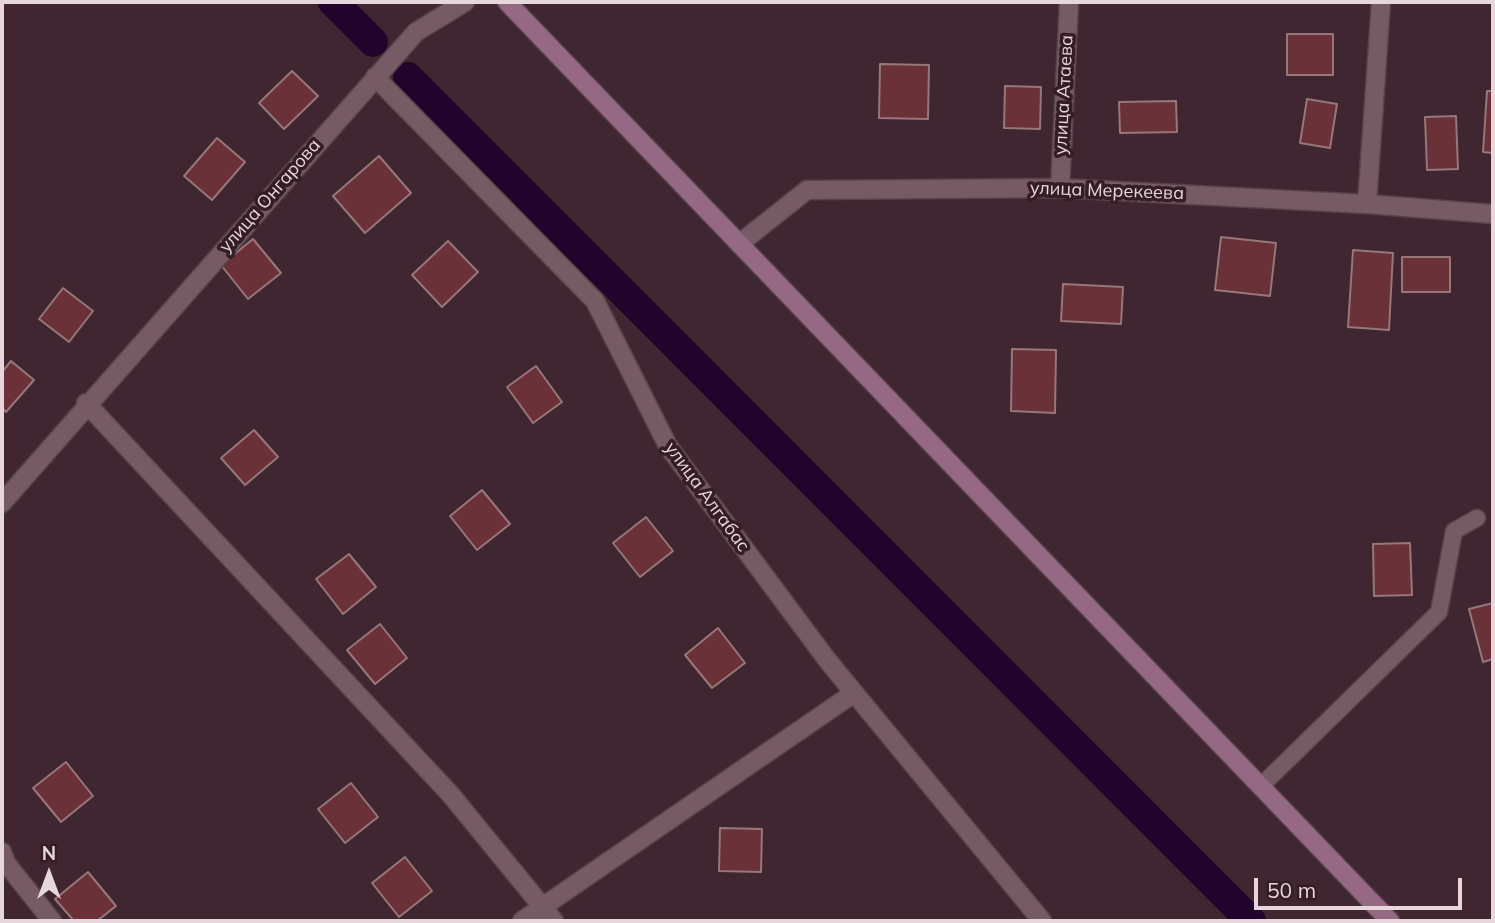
<!DOCTYPE html>
<meta charset="utf-8">
<style>
body{margin:0}
#map{position:relative;width:1495px;height:923px;overflow:hidden;background:#3f2630;font-family:Mulish,sans-serif}
canvas{display:block}
.frame{position:absolute;inset:0;border:4px solid #e7d6dc;pointer-events:none}
.north{position:absolute;left:14px;top:839px;width:70px;height:70px;-webkit-text-stroke:5px #351d26;paint-order:stroke;rotate:0deg;font-size:19px;font-weight:700;line-height:28px;text-align:center;color:#e7d6dc}
.north::after{content:'';display:block;margin:auto;width:24px;height:32px;background:#e7d6dc;clip-path:polygon(50% 0,100% 100%,50% 72%,0 100%)}
.scale{position:absolute;left:1254px;top:878px;width:208px;height:32px;box-sizing:border-box;border:4px solid #e7d6dc;border-top:0;padding-left:9px;font-size:21px;line-height:24px;white-space:nowrap;color:#e7d6dc;-webkit-text-stroke:5px #351d26;paint-order:stroke}
</style>
<div id="map">
<canvas width="1495" height="923"></canvas>
<div class="frame"></div>
<div class="north">N</div>
<div class="scale">50 m</div>
</div>
<script>
const ctx = document.querySelector('canvas').getContext('2d');
ctx.lineJoin = 'round';
function strokePath(path, color, width, dash) { ctx.strokeStyle = color; ctx.lineWidth = width; ctx.lineCap = dash ? 'butt' : 'round'; ctx.setLineDash(dash || []); ctx.stroke(path); }
function fillPath(path, color) { ctx.fillStyle = color; ctx.fill(path, 'evenodd'); }
function write(font, color, halo, rows, align = 'center') {
  ctx.font = font + ' Mulish,sans-serif'; ctx.lineWidth = 7; ctx.setLineDash([]); ctx.textBaseline = 'middle'; ctx.strokeStyle = halo; ctx.fillStyle = color; for (const [text, x, y, turn = 0] of rows) {
    ctx.save(); ctx.translate(x, y); ctx.rotate((+turn || 0) * Math.PI / 180); ctx.textAlign = isNaN(turn) ? turn : align; if (halo) ctx.strokeText(text, 0, 0); ctx.fillText(text, 0, 0); ctx.restore();
  }
}
strokePath(new Path2D(`
 M333,2L373,42
 M408,77L1251,921`), '#22032b', 30);
const building = new Path2D(`
 M1287,34H1333V75H1287Z
 M880,64L929,65L928,119L879,118Z
 M292,71L318,96L284,129L259,103Z
 M1005,86L1041,87L1040,129L1004,128Z
 M1487,91H1493V153L1483,152Z
 M1307,99L1337,104L1330,148L1300,143Z
 M1176,101L1177,132L1120,133L1119,102Z
 M1456,116L1458,169L1427,170L1425,117Z
 M217,138L245,162L212,200L184,176Z
 M379,156L411,193L365,233L333,196Z
 M1221,237L1276,243L1270,296L1215,290Z
 M253,239L281,273L248,299L221,265Z
 M448,241L478,272L442,307L412,275Z
 M1353,250L1393,253L1389,330L1348,327Z
 M1402,257H1450V292H1402Z
 M1063,284L1123,287L1121,324L1061,321Z
 M63,288L93,311L69,342L39,319Z
 M1012,349L1056,350L1055,413L1011,411Z
 M11,361L34,380L6,412L2,408V372Z
 M536,366L562,402L533,423L507,387Z
 M254,430L278,457L245,485L221,458Z
 M482,490L510,524L477,550L450,516Z
 M646,517L673,551L640,577L613,543Z
 M1410,543L1412,595L1374,596L1373,544Z
 M349,554L376,587L343,614L316,579Z
 M1493,603V659L1483,662L1469,609Z
 M380,624L407,658L375,684L347,650Z
 M718,628L745,663L712,688L685,655Z
 M66,762L93,796L61,822L33,788Z
 M351,783L378,817L345,843L318,809Z
 M720,828L762,829L761,872L719,871Z
 M405,857L432,891L399,917L372,883Z
 M88,872L116,906L97,921H74L55,899Z`);
fillPath(building, '#6a3138');
strokePath(building, '#977779', 2);
const lane = new Path2D(`
 M1261,786L1439,612L1454,531L1477,518`);
const street = new Path2D(`
 M375,77L595,301L668,446L828,661L1042,921
 M1060,188L1069,2
 M1367,204L1381,2
 M739,244L807,190L1060,188L1367,204L1493,214
 M86,403L451,795L554,921
 M2,503L416,32L465,2
 M2,852L6,863L52,921
 M522,921L854,693`);
const secondary = new Path2D(`
 M507,2L1390,921`);
strokePath(lane, '#57434b', 19);
strokePath(street, '#57434b', 21);
strokePath(secondary, '#57434b', 21);
strokePath(lane, '#765a64', 16);
strokePath(street, '#765a64', 18);
strokePath(secondary, '#956983', 18);
write('18px', '#e7d6dc', '#351d26', [
 ["улица Атаева",1064,95,-87],
 ["улица Мерекеева",1107,191,2],
 ["улица Онгарова",270,196,-49],
 ["улица Алгабас",707,497,54]
]);
</script>
